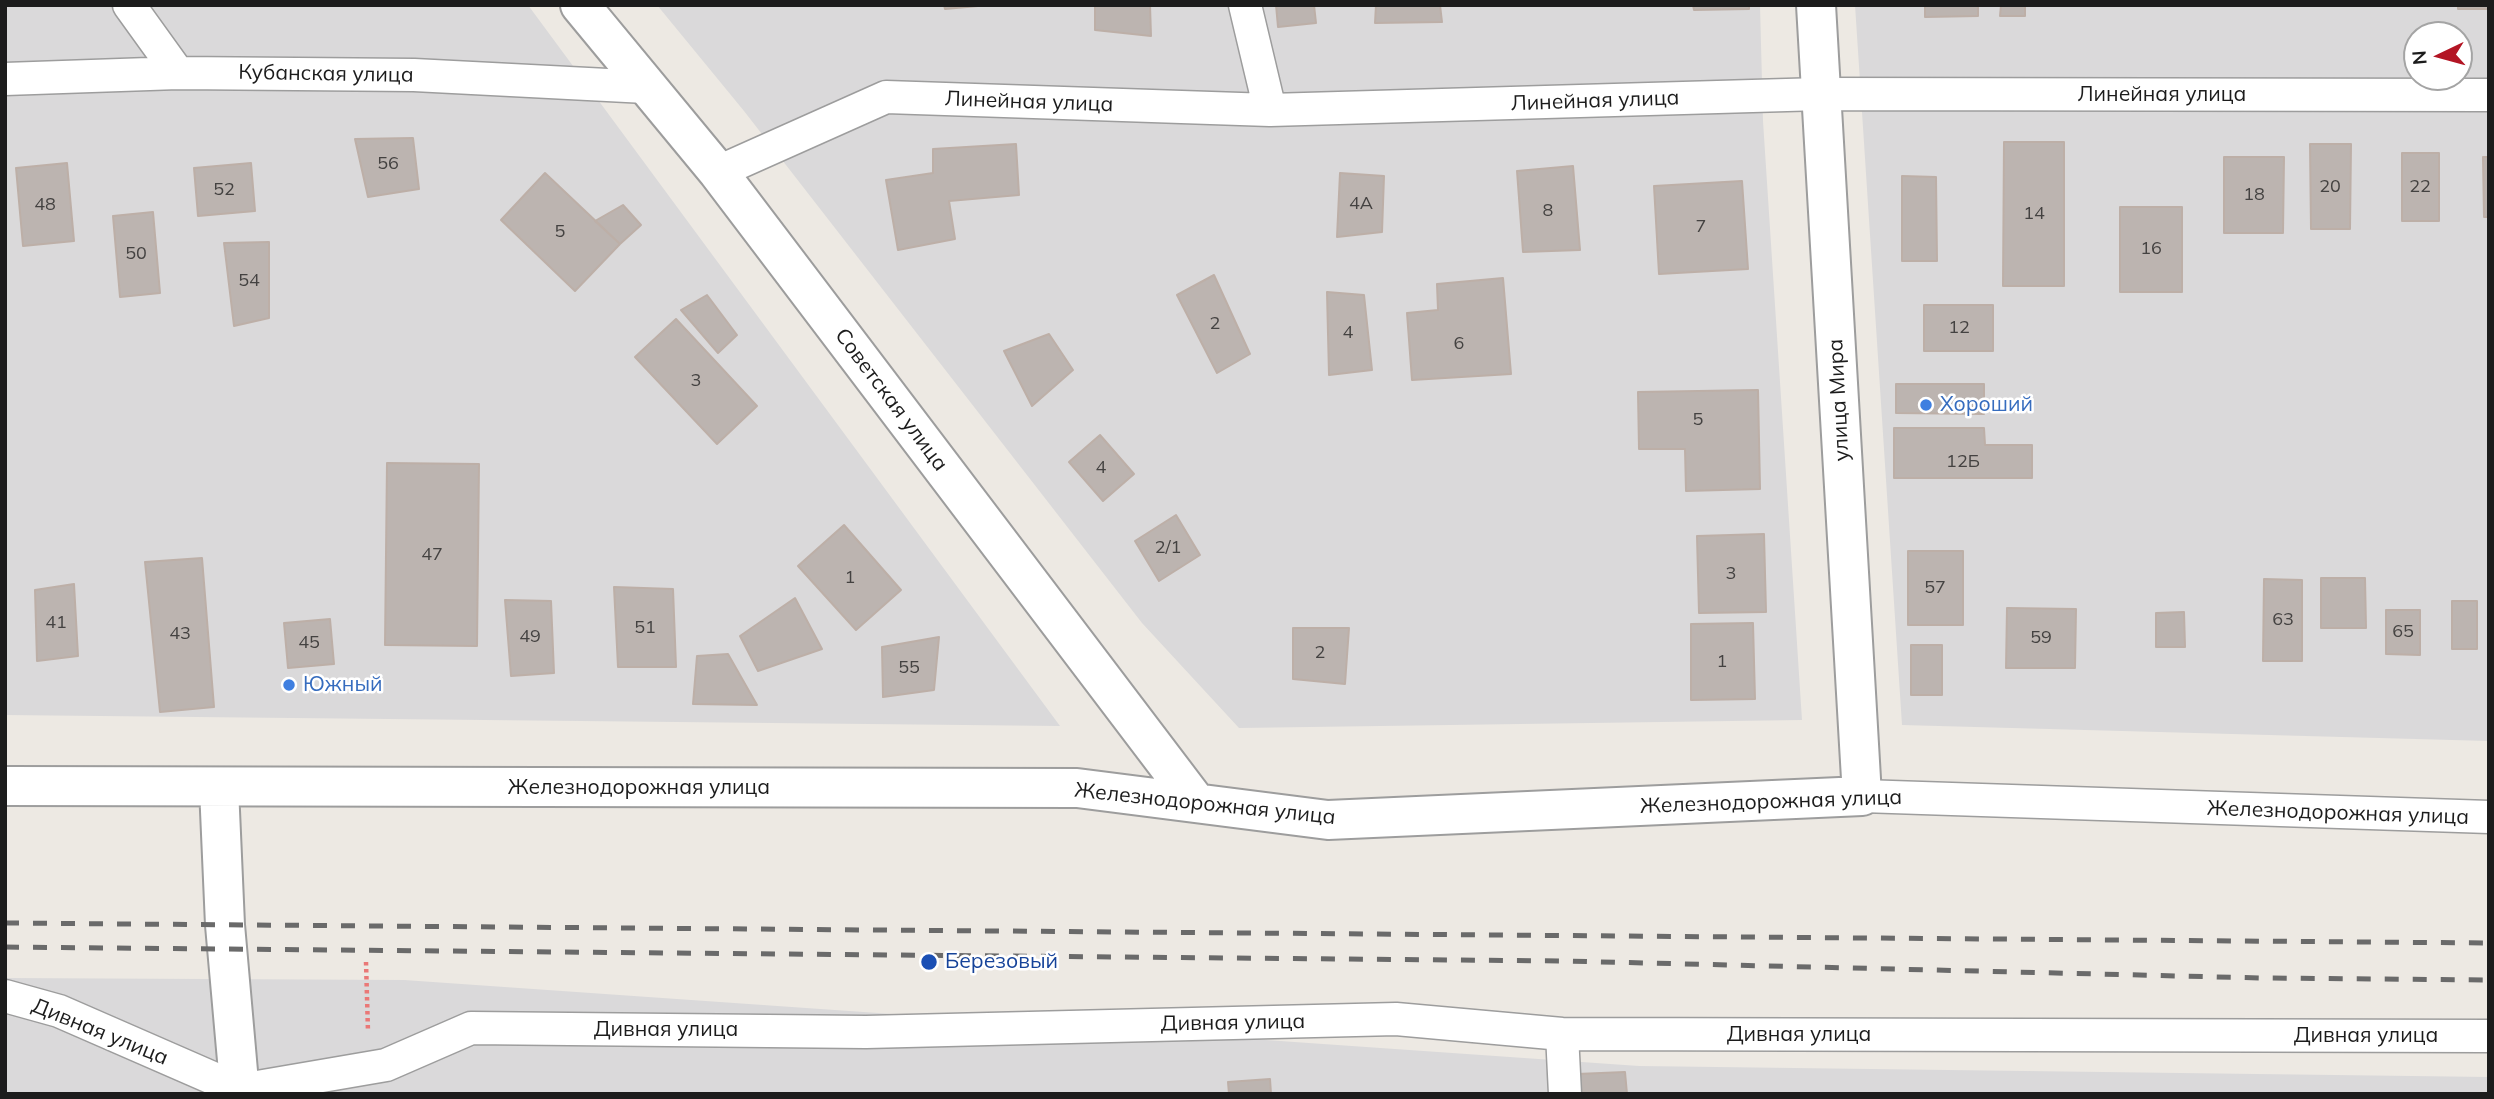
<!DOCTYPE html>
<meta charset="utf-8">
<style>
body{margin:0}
#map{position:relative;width:2494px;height:1099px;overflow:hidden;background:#ede9e3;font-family:Mulish,sans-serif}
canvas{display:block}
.frame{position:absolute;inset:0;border:7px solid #1c1c1c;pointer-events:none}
.north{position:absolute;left:2403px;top:21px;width:70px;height:70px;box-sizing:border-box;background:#fff;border:2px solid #a4a4a4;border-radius:50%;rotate:265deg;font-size:19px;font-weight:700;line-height:28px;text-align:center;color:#1c1c1c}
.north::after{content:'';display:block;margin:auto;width:24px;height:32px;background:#b31524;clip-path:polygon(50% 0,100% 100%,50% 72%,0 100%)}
</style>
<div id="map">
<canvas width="2494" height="1099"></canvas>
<div class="frame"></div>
<div class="north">N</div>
</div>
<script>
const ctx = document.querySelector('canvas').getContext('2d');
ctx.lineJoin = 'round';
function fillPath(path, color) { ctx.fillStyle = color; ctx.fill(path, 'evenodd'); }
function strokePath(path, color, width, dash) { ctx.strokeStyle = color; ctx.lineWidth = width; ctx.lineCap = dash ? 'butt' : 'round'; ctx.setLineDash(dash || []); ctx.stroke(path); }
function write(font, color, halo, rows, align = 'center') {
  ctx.font = font + ' Mulish,sans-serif'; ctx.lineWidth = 5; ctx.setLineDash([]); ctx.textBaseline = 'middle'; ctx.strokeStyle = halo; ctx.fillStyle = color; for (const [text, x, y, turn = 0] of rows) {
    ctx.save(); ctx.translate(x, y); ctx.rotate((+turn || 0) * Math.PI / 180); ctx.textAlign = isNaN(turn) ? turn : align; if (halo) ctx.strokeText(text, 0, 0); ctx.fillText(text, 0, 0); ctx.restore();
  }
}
fillPath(new Path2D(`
 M5,5H528L1060,726L5,715Z
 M657,5H1760L1763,121L1802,720L1239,728L1142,623L744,111Z
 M1855,5H2489V741L1902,725ZM2417,35H2459V77H2417Z
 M5,978L404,980L1639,1066L2489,1077V1094H5Z`), '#dad9da');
const building = new Path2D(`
 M944,5H989L945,9Z
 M1095,5H1150L1151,36L1095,30Z
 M1276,5H1314L1316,23L1278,27Z
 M1376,5H1440L1442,22L1375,23Z
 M1693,5H1749V9L1694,10Z
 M1925,5H1978V16L1925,17Z
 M2001,5H2025V16H2000Z
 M2458,5H2489V9H2458Z
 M413,138L419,189L368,197L355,139Z
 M2004,142H2064V286H2003Z
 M1016,144L1019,195L949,201L955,239L898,250L886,180L933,173V149Z
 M2310,144H2351L2350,229H2311Z
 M2402,153H2439V221H2402Z
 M2224,157H2284L2283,233H2224Z
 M2483,157H2489V217H2484Z
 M67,163L74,241L23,246L16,168Z
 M251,163L255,211L198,216L194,168Z
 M1573,166L1580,250L1523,252L1517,171Z
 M545,173L620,244L575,291L501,220Z
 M1340,173L1384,176L1382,232L1337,237Z
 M1902,176L1936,177L1937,261H1902Z
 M1742,181L1748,269L1659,274L1654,186Z
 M623,205L641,225L620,244L595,221Z
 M2120,207H2182V292H2120Z
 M153,212L160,293L120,297L113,216Z
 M269,242V318L234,326L224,243Z
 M1214,275L1250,354L1217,373L1177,295Z
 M1503,278L1511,374L1412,380L1407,313L1438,310L1437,284Z
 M1327,292L1364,295L1372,370L1329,375Z
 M707,295L737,335L718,353L681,310Z
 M1924,305H1993V351H1924Z
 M676,319L757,406L717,444L635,357Z
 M1049,334L1073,370L1032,406L1004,351Z
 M1896,384H1984V414L1896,413Z
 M1758,390L1760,489L1686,491L1685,449H1639L1638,392Z
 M1894,428H1984L1985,445H2032V478H1894Z
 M1100,435L1134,474L1103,501L1069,462Z
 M387,463L479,464L477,646L385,645Z
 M1176,515L1200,555L1159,581L1135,541Z
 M844,525L901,590L856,630L798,566Z
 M1764,534L1766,612L1699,613L1697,536Z
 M1908,551H1963V625H1908Z
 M202,558L214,707L160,712L145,562Z
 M2321,578H2365L2366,628H2321Z
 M2264,579L2302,580V661H2263Z
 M74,584L78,656L37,661L35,590Z
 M614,587L673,589L676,667H618Z
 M795,598L822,649L758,671L740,636Z
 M505,600L551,601L554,673L511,676Z
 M2452,601H2477V649H2452Z
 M2007,608L2076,609L2075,668H2006Z
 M2386,610H2420V655L2386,654Z
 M2184,612L2185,647H2156V613Z
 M330,619L334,664L288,668L284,623Z
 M1753,623L1755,699L1691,700V624Z
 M1293,628H1349L1345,684L1293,679Z
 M939,637L934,690L883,697L882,647Z
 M1911,645H1942V695H1911Z
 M728,654L757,705L693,704L697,656Z
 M1625,1072L1627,1094H1578L1577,1074Z
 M1270,1079L1271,1094H1229L1228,1082Z`);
fillPath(building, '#bcb4b0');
strokePath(building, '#bdafa7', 2);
const minor = new Path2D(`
 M129,5L178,73
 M1245,5L1270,110
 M5,79L178,73L414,75L646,87
 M718,172L886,97L1270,110L1821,94L2489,95
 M1862,796L2489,817
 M5,996L59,1011L240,1090L386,1065L471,1028L866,1032L1396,1019L1562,1034L2489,1036
 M1562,1034L1565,1094`);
const tertiary = new Path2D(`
 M580,5L718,172L1195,801
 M5,786L1077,788L1328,820L1862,796L1816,5
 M219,788L225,925L240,1094`);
strokePath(minor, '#9d9d9d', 35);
strokePath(tertiary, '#9d9d9d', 42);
strokePath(new Path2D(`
 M366,962L368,1032`), '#ea7877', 4.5, [3.5, 3.5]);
strokePath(minor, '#fff', 32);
strokePath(tertiary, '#fff', 38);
strokePath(new Path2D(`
 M5,923L2489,943
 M5,947L1565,961L2261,978L2489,980`), '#6a6a6a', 5, [14, 14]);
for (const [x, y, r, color] of [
 [1926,405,7,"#3f7fe0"],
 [289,685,7,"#3f7fe0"],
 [929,962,9,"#1a4fb4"]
]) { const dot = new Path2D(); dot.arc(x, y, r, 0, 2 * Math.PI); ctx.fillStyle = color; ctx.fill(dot); strokePath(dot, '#fff', 2.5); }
write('18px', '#444241', null, [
 ["56",388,164],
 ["20",2330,187],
 ["22",2420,187],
 ["52",224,190],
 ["18",2254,195],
 ["4А",1361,204],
 ["48",45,205],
 ["8",1548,211],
 ["14",2034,214],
 ["7",1701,227],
 ["5",560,232],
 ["16",2151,249],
 ["50",136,254],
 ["54",249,281],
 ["2",1215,324],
 ["12",1959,328],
 ["4",1348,333],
 ["6",1459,344],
 ["3",696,381],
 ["5",1698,420],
 ["12Б",1963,462],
 ["4",1101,468],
 ["2/1",1168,548],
 ["47",432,555],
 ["3",1731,574],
 ["1",850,578],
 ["57",1935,588],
 ["63",2283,620],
 ["41",56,623],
 ["51",645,628],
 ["65",2403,632],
 ["43",180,634],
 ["49",530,637],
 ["59",2041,638],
 ["45",309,643],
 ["2",1320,653],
 ["1",1722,662],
 ["55",909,668]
]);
write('21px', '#1c1c1c', '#fff', [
 ["Кубанская улица",326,74,1],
 ["Линейная улица",2162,95],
 ["Линейная улица",1595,101,-2],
 ["Линейная улица",1029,102,2],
 ["Советская улица",891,400,53],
 ["улица Мира",1839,400,-93],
 ["Железнодорожная улица",639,788],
 ["Железнодорожная улица",1771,802,-2],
 ["Железнодорожная улица",1205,804,6],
 ["Железнодорожная улица",2338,813,2],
 ["Дивная улица",1233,1023,-1],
 ["Дивная улица",666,1030],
 ["Дивная улица",100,1032,22],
 ["Дивная улица",1799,1035],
 ["Дивная улица",2366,1036]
]);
write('21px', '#366cbe', '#fff', [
 ["Хороший",1940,405],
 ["Южный",303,685]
], 'left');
write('21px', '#164399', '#fff', [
 ["Березовый",945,962]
], 'left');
</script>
